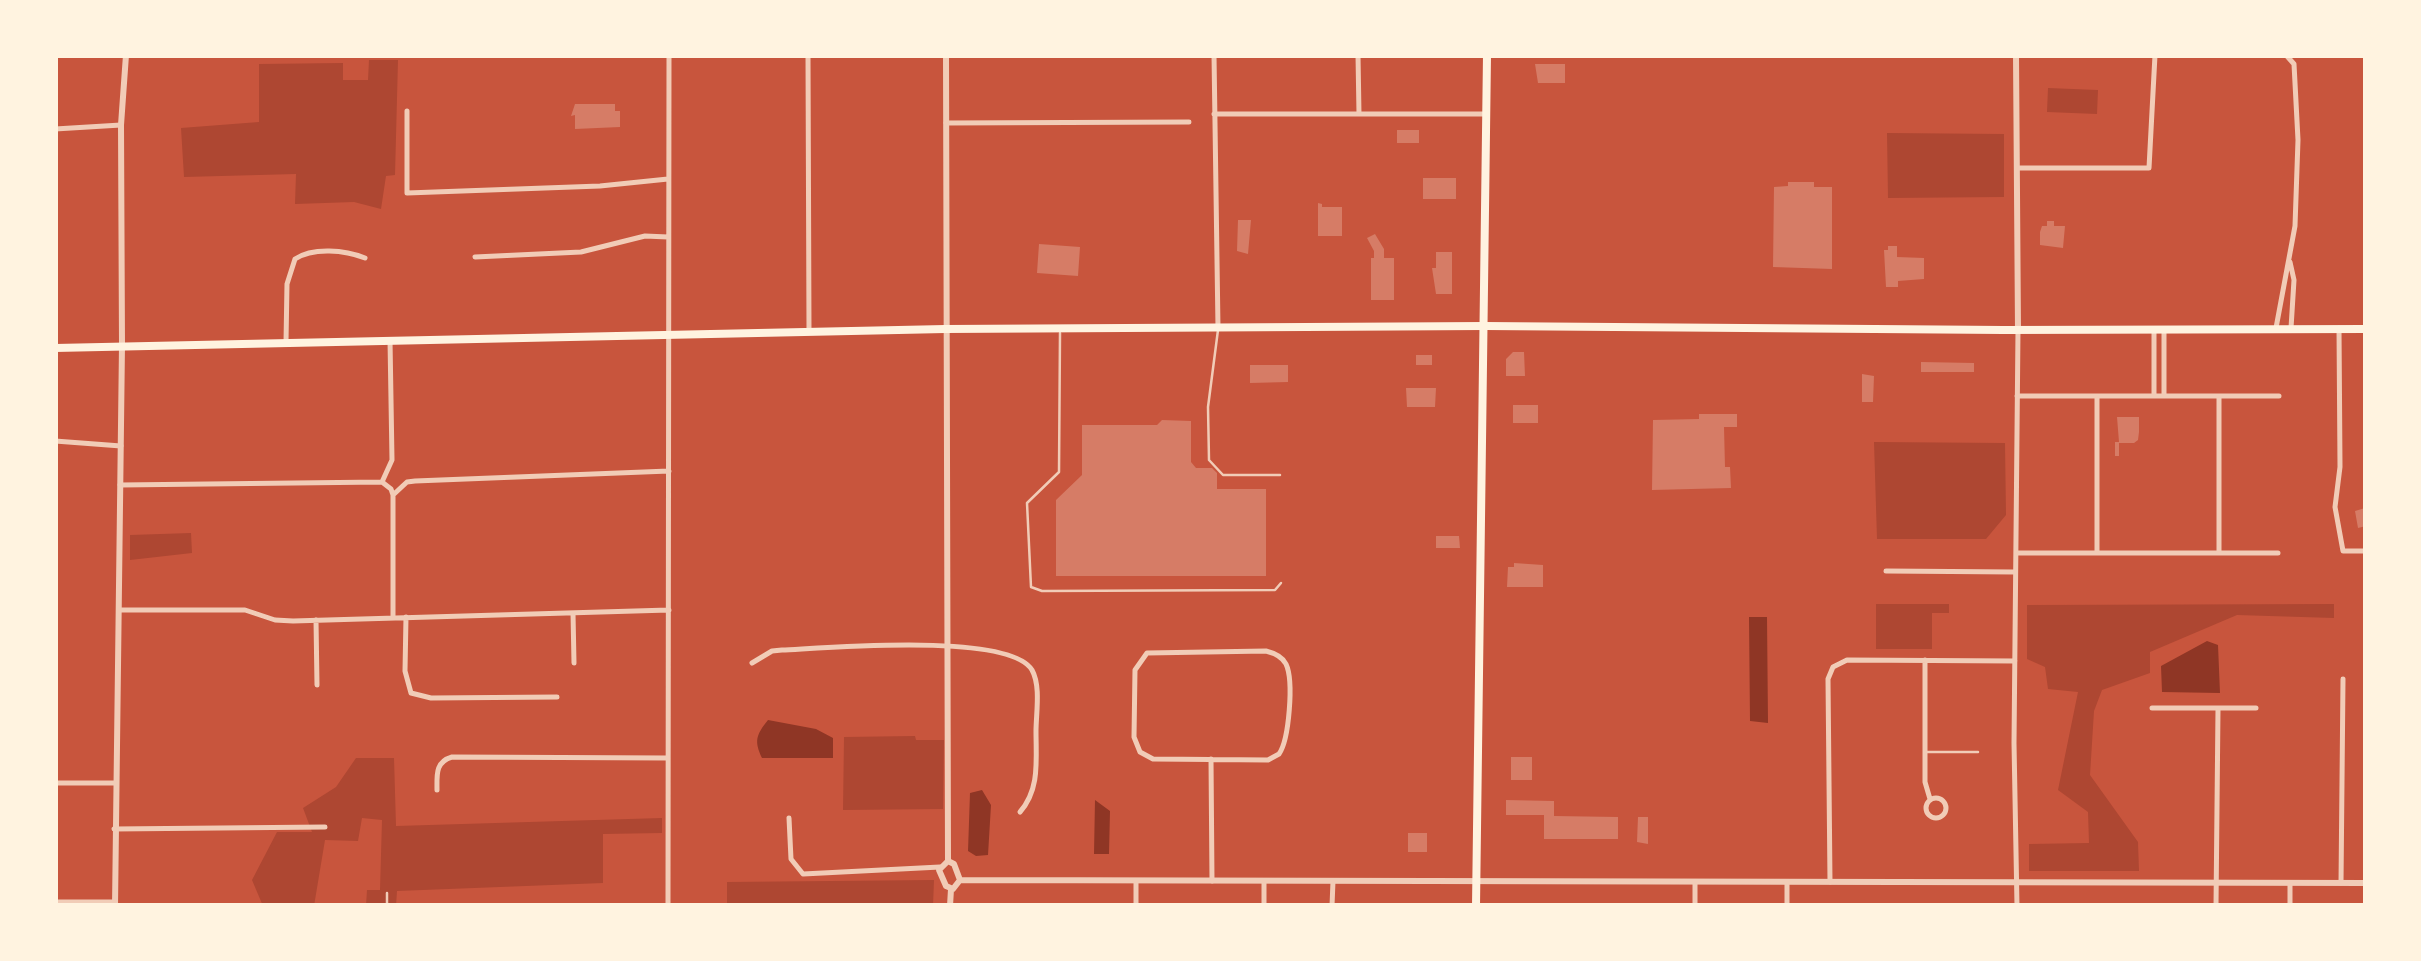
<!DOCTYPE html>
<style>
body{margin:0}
#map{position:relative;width:2421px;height:961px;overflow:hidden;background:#c8553d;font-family:Figtree,sans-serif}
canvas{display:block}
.frame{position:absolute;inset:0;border:58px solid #fff3e0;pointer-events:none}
</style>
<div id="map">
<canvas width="2421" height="961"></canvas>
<div class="frame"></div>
</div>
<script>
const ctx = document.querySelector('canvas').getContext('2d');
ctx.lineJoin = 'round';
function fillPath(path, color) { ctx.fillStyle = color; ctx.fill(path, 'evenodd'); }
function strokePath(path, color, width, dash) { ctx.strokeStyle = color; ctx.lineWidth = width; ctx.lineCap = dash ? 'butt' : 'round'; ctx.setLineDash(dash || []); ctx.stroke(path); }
fillPath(new Path2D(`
 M369,60H398L395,175L386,176L381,209L354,202L295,204L296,174L184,177L181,128L259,122V64L343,63V80H368Z
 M2048,88L2098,90L2097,114L2047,112Z
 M1887,133L2004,134V197L1888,198Z
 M1874,442L2005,443L2006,515L1986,539H1877Z
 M191,533L192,553L130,560V535Z
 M1876,604H1949V613H1932V649H1876Z
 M2334,604V618L2237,615L2150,652V673L2102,690L2094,711L2090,775L2138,842L2139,871H2029V844L2089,843L2088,812L2058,790L2078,692L2048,689L2045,667L2027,659V605Z
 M915,736L916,740H944L943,809L843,810L844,737Z
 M356,758H394L396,826L662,818V833L603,834V883L397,891L396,906H366L367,890H380L382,820L362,818L358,841L325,840L314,906H263L252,880L277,832H312L303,808L336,787Z
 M934,880L933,906H727V882Z`), '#ae4732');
fillPath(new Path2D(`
 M1749,617H1767L1768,723L1750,721Z
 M2207,641L2218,645L2220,693L2162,692L2161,666Z
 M768,720L816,729L833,738V758H762C754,741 756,735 768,720Z
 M982,790L991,805L988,855L976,856L968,851L970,793Z
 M1095,800L1110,811L1109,854H1094Z`), '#8f3625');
fillPath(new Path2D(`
 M1535,64H1565V83H1538Z
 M575,104H615V111H620V127L575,129V115L571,116Z
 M1397,130H1419V143H1397Z
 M1423,178H1456V199H1423Z
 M1788,182H1814V187H1832V269L1773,267L1774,187L1788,186Z
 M1318,203L1322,204V207H1342V236H1318Z
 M1238,220H1251L1248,254L1237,251Z
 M2047,221H2054V226H2065L2063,248L2040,245V232L2042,226H2047Z
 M1375,234L1384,249V258H1394V300H1371V258H1374V251L1367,238Z
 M1039,244L1080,247L1078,276L1037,273Z
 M1888,246H1897V257L1924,258V279L1898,281V287H1886L1884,250H1888Z
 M1436,252H1452V294H1436L1432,268H1436Z
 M1513,352H1524L1525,376H1506V359Z
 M1416,355H1432V365H1416Z
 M1921,362L1974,363V372H1921Z
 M1250,365H1288V382L1250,383Z
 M1862,374L1874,376L1873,402H1862Z
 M1406,388H1436L1435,407H1407Z
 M1513,405H1538V423H1513Z
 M1699,414H1737V427H1724L1725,467H1730L1731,488L1652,490L1653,420L1699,419Z
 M2117,417H2139V432L2138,440L2134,443H2119V456H2115V442H2119Z
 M1162,420L1191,421V462L1196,468H1212L1217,473V489H1266V576H1056V500L1082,475V425H1157Z
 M2365,508L2366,526L2358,528L2355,511Z
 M1436,536H1459L1460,548H1436Z
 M1514,563L1543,565V587H1507L1508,567H1514Z
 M1511,757H1532V780H1511Z
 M1506,800L1554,801V816L1618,817V839H1544V815H1506Z
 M1638,817H1648V844L1637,842Z
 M1408,833H1427V852H1408Z`), '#d67c66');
strokePath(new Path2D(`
 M1218,330L1208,407L1209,460L1223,475H1280
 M1060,333L1059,472L1027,503L1031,587L1042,591L1275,590L1281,583
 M1927,752H1978
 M387,893V906`), '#f1ccb7', 2.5);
strokePath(new Path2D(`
 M808,55L809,331
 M1214,55L1218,328
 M1358,55L1359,114
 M407,111V193L600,186L668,179
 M1214,114H1486
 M946,123L1189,122
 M55,129L121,125
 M2017,168H2149L2155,55
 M475,257L581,252L645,236L668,237
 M2290,262L2294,280L2291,328
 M2276,328L2295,226L2298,140L2294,64L2286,55
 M2339,328L2340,467L2335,507L2343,551H2366
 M2154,329V396
 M2164,329V396
 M286,342L287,284L295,259C313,247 345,250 365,258
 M2017,396H2279
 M2097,396V553
 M2219,396V553
 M55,441L121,446
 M382,482L392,460L390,340
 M120,485L382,482L391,489L393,495V617
 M393,495L407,482L415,481L669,471
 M2016,553H2278
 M1886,571L2015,572
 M120,610H245L275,620L293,621L669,610
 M573,613L574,663
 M406,617L405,671L411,693L431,698L557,697
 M316,620L317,685
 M1266,651C1274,653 1282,656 1286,664C1294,681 1289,740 1279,754L1268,760L1153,759L1140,752L1134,737L1135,670L1147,653Z
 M1925,660V782L1930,799
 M752,663L772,651L782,650C826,648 1009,632 1032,670C1041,686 1036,714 1036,731C1036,761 1040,789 1020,812
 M2152,708H2256
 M1211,759L1212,881
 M55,783H115
 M437,790C437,775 435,762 452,757L668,758
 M1926 808a10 10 0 1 1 20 0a10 10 0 1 1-20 0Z
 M789,818L791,859L803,874L940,867
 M114,829L325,827
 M1264,881V906
 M1830,882L1828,679L1833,667L1847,660L2015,661
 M2290,883V906
 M2341,883L2343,679
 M55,902H115
 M668,906L669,55
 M1136,906V881
 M1332,906L1333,881
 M1695,906V882
 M1787,906V882
 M2017,906L2014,743L2018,330
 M2216,906L2218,709`), '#f1ccb7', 5);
strokePath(new Path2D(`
 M946,55L948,861
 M2016,55L2018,330
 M948,861L954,864L960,880L953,889L946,886L939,870Z
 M960,880L2366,883
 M115,906L122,345L121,125L126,55
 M950,906L951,889`), '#f1ccb7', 6);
strokePath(new Path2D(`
 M55,348L945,329L1485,326L2004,330L2366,329`), '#fff3e0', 8);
strokePath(new Path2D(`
 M1476,906L1487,55`), '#fff3e0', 8);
</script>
